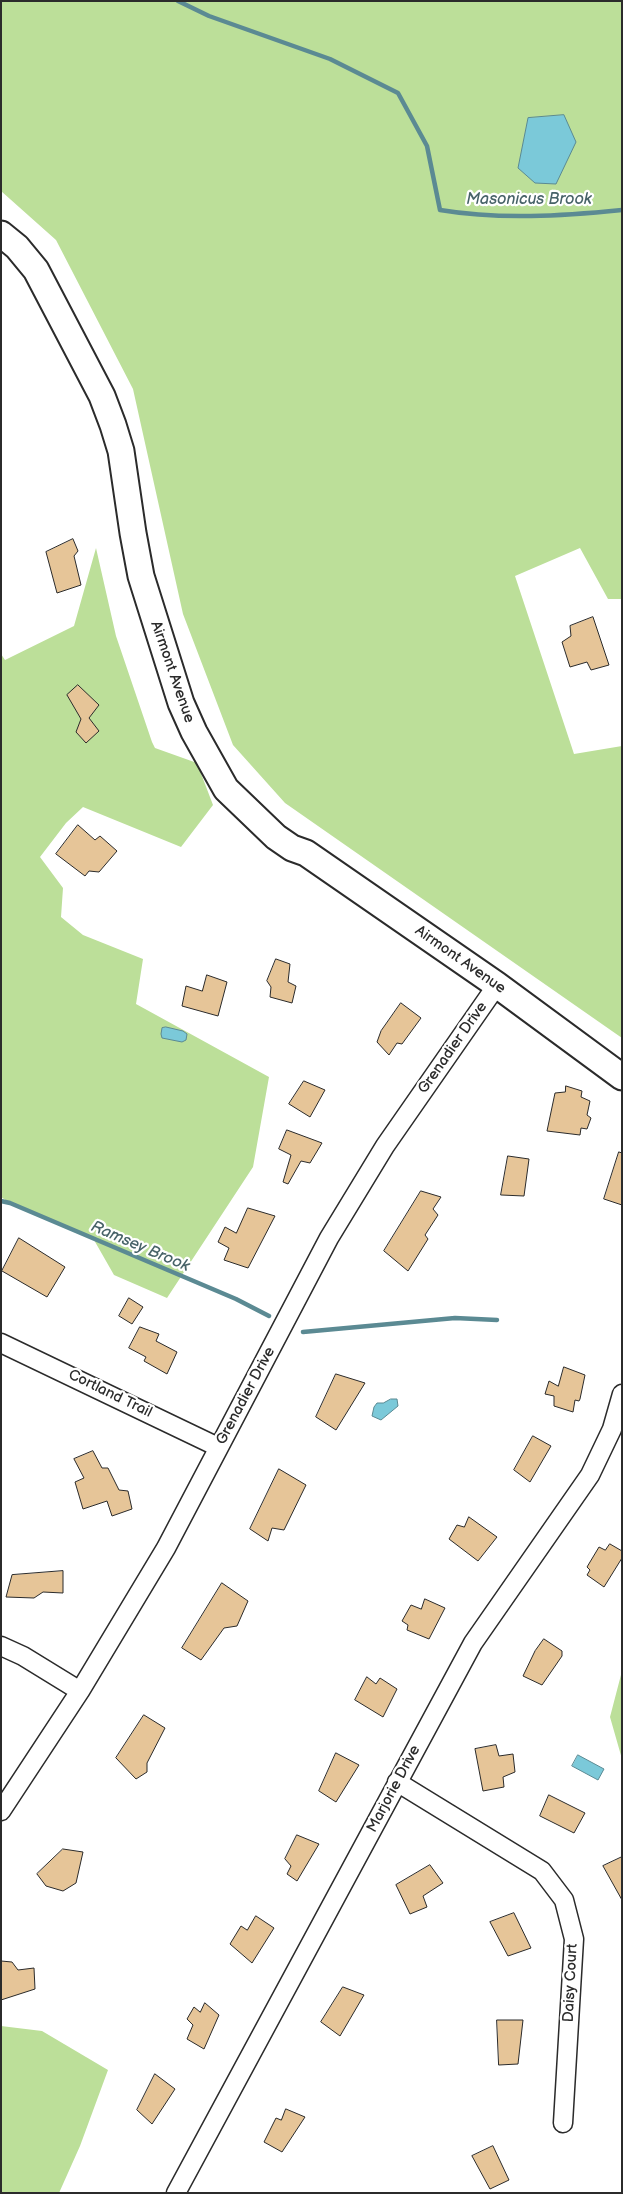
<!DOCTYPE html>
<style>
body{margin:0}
#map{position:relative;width:623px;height:2194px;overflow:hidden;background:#fff;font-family:"Balsamiq Sans",sans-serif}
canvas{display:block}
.frame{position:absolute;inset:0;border:2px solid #2b2b2b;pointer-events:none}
</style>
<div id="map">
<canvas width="623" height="2194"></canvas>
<div class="frame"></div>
</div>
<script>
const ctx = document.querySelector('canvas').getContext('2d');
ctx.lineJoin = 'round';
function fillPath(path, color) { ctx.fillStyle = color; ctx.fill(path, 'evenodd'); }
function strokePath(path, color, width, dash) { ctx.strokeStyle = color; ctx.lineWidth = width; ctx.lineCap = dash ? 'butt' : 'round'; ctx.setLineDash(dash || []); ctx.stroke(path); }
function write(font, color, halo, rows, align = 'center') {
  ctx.font = font + ' "Balsamiq Sans",sans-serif'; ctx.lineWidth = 4.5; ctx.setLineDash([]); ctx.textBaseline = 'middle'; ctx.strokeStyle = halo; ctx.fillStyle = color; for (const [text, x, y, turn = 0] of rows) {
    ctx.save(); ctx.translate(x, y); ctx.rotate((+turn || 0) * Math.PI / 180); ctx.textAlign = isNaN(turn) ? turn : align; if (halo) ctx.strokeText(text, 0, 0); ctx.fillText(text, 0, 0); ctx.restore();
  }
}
fillPath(new Path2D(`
 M1,1H622V599H608L580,548L515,576L574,754L622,746V1038L285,803L233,745L183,614L133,389L56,240L1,191Z
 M96,548L116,636L152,742L155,748L197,763L213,805L181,847L83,807L66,823L40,857L63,888L61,917L83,935L143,959L136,1004L269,1077L253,1167L167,1298L114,1275L94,1240L10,1203L1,1197V654L5,660L74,626Z
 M622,1671V1759L610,1717Z
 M1,2026L42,2031L108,2070L80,2146L59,2193H1Z`), '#bcdf99');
const water = new Path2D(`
 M564,115L576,142L556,184L535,183L518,168L528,118Z
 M166,1027L183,1031L187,1034L186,1040L182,1042L162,1038L161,1034L162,1028Z
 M391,1399H397L398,1406L381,1420L372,1416L374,1407L377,1403H383Z
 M578,1755L604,1769L598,1780L572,1766Z`);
fillPath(water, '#7bc9d9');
strokePath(water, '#5b8a93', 1);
strokePath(new Path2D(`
 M178,1L209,16L330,59L398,93L427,146L440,210C500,220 562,216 622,210
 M1,1201L10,1203L236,1299L269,1316
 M303,1332L455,1318L497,1320`), '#5b8a93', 4.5);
const building = new Path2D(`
 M73,539L78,551L74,556L81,585L57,593L46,552Z
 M593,617L609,665L591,670L587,662L570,667L562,642L571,636L570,626Z
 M78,685L99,705L89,718L99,731L86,743L76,732L81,719L67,695Z
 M78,825L95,840L100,836L117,851L99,872L89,871L85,876L56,854Z
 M276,959L290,964L288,982L296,986L292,1003L270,997L271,987L267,981Z
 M207,975L227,982L218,1016L182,1006L186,986L202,991Z
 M401,1003L421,1018L402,1044L397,1043L389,1055L377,1042L381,1031Z
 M304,1081L325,1090L310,1117L289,1104Z
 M566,1086L582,1091L581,1097L590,1101L587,1115L591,1118L587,1129L581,1128L580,1135L547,1131L555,1093L565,1092Z
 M287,1130L322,1143L310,1163L301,1161L288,1184L283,1182L291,1155L279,1149Z
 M619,1152L622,1153V1205L604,1199Z
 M508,1156L529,1159L524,1196L501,1195Z
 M421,1191L441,1197L433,1209L438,1215L425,1235L428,1239L408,1271L384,1251Z
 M248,1208L275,1216L248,1268L224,1260L229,1248L218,1242L225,1227L236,1233Z
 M19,1238L65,1267L47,1297L2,1271Z
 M129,1298L143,1307L132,1324L119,1316Z
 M140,1327L159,1334L156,1341L177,1352L167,1374L144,1361L146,1357L129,1348Z
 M564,1367L585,1375L580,1399L579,1401L575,1400L573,1412L554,1406V1396L545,1394L549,1381L558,1386Z
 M336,1374L365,1383L336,1430L316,1417Z
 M533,1436L551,1446L530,1482L514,1470Z
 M93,1451L102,1468H108L119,1490L128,1491L132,1509L112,1516L107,1501L83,1509L75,1482L84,1478L74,1459Z
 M279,1469L306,1485L284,1530L272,1528L268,1541L250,1529Z
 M469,1517L497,1537L478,1561L449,1539L457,1525L464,1527Z
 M610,1544L622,1551V1558L604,1587L587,1575L590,1570L587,1567L599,1547L605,1550Z
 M63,1571V1593L43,1592L34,1598L6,1597L12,1575Z
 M222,1583L248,1601L237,1626L224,1628L201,1660L182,1648Z
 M425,1599L445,1608L429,1639L407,1630L408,1625L402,1621L411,1605L421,1609Z
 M544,1639L562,1651V1656L542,1685L523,1676L535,1651Z
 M367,1677L376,1684L380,1678L397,1689L383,1717L355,1700Z
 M144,1715L165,1728L147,1763V1772L136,1779L116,1758Z
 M496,1745L499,1756L513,1754L515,1772L503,1777L504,1787L483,1791L475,1749Z
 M336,1753L359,1765L336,1802L319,1791Z
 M549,1795L585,1813L574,1833L540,1816Z
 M297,1835L319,1844L297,1881L287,1874L291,1866L285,1859Z
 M63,1849L83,1852L76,1883L63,1891L46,1886L37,1874Z
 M622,1857V1900L603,1866Z
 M430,1865L443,1883L423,1896L427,1907L410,1914L396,1885Z
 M514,1913L531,1948L508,1956L490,1922Z
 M256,1916L274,1928L252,1963L230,1944L241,1926L247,1930Z
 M1,1961L12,1962L18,1970L34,1968L35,1989L1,2000Z
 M343,1987L364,1995L340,2036L321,2022Z
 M205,2003L219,2015L204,2049L187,2039L193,2025L187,2019L194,2007L200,2012Z
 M497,2020H523L518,2064L499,2065Z
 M155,2074L175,2089L152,2124L137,2110Z
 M286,2109L305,2117L282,2152L264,2142L276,2118L281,2120Z
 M493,2146L509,2180L490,2189L472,2156Z`);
fillPath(building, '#e6c598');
strokePath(building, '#2b2b2b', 1);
const street = new Path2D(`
 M1,1343L218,1447
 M1,1646L23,1656L80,1691
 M397,1782L542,1871L564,1900L574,1939L563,2123
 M1,1811L80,1691L166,1548L329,1238L385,1146L497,985
 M176,2193L473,1643L590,1475L612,1429L622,1394`);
const secondary = new Path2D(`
 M1,234L17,247L36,270L102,396L113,425L121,451L133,533L141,576L181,703L194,732L226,789L276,837L292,848L306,853L497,985L622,1077`);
strokePath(street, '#2b2b2b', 21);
strokePath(secondary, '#2b2b2b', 29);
strokePath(street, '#fff', 18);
strokePath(secondary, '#fff', 25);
write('15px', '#2b2b2b', '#fff', [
 ["Airmont Avenue",172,672,71],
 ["Airmont Avenue",460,960,35],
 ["Grenadier Drive",453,1048,-55],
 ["Cortland Trail",110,1394,26],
 ["Grenadier Drive",246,1396,-62],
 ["Marjorie Drive",394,1789,-62],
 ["Daisy Court",571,1983,-87]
]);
write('italic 16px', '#476268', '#fff', [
 ["Masonicus Brook",529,200],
 ["Ramsey Brook",140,1247,23]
]);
</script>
